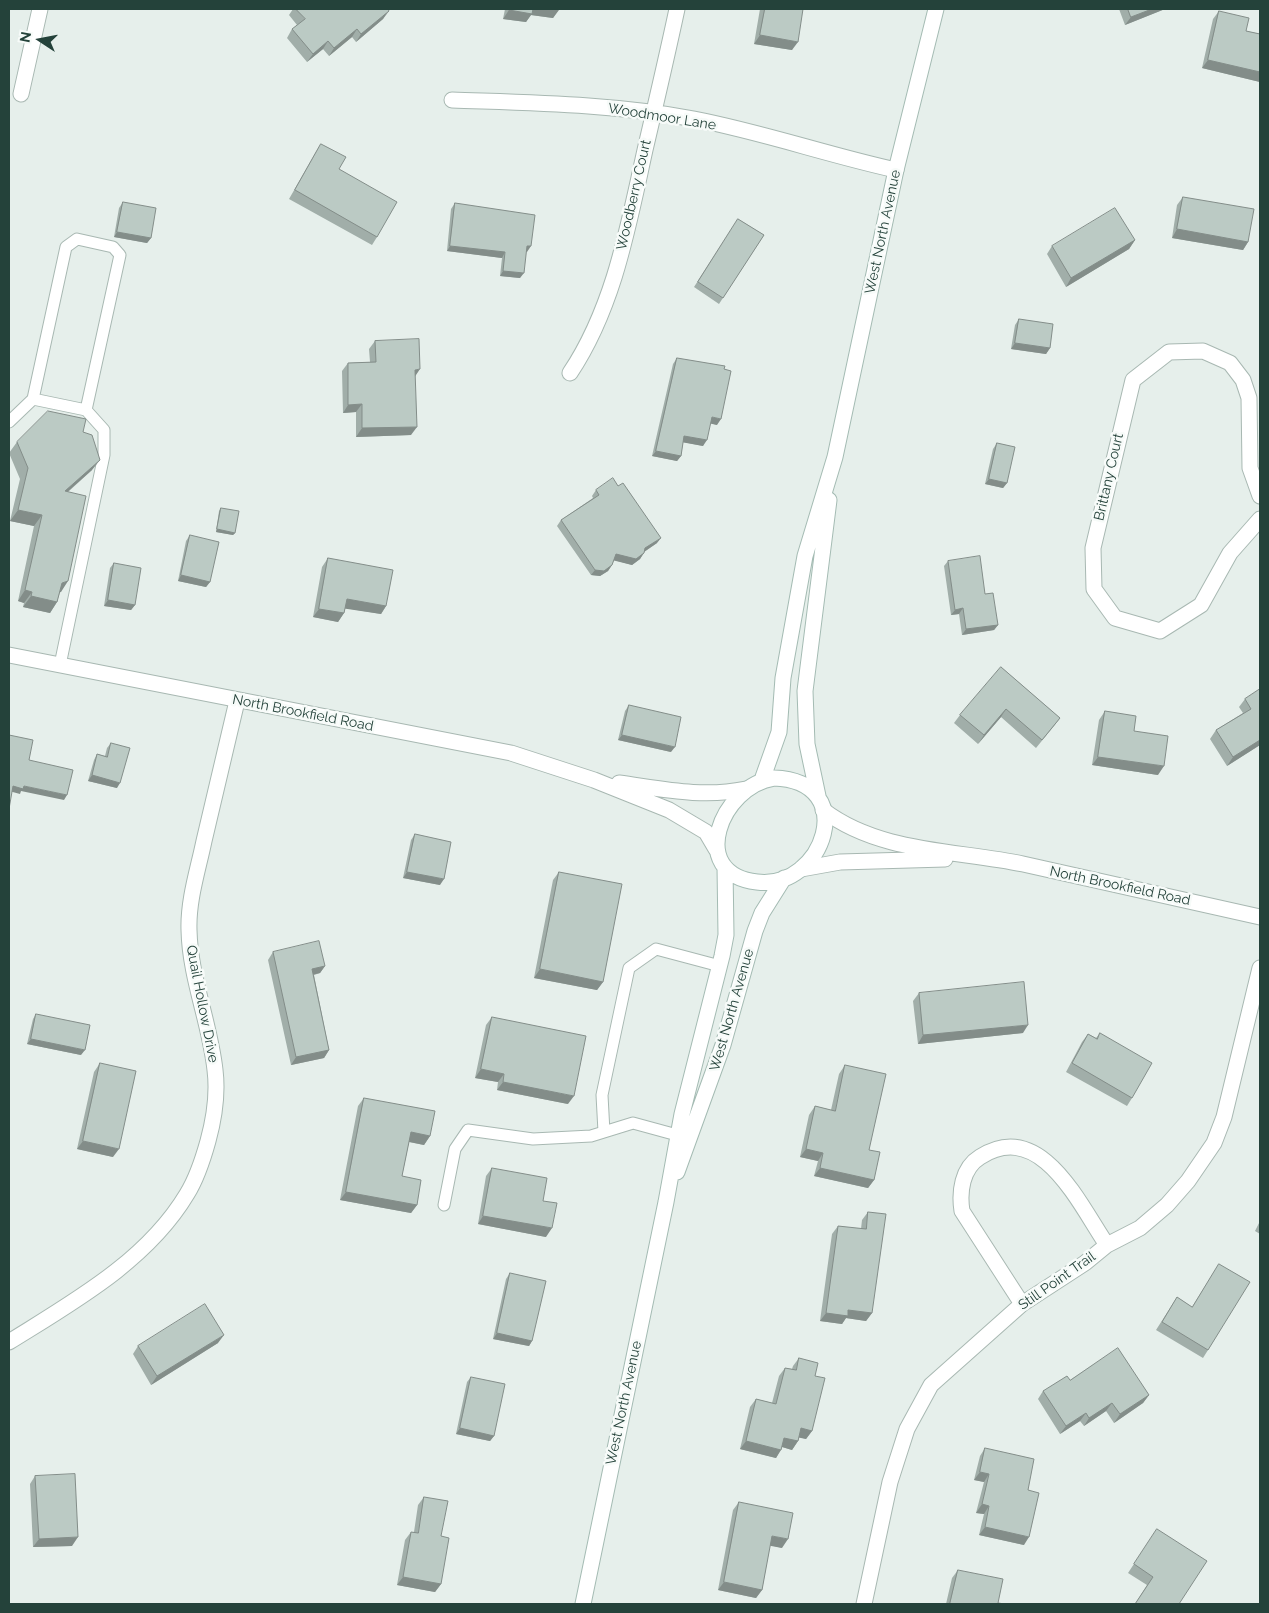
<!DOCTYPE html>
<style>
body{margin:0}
#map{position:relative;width:1269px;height:1613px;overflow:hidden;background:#e6efeb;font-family:Raleway,sans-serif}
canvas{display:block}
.frame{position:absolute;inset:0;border:10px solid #24423a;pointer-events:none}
.north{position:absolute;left:15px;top:15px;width:50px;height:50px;-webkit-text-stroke:4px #f7fbf9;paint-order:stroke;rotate:281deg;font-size:14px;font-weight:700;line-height:20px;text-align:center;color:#24423a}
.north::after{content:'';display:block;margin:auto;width:18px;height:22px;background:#24423a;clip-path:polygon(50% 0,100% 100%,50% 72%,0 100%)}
</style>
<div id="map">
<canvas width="1269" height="1613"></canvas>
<div class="frame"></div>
<div class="north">N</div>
</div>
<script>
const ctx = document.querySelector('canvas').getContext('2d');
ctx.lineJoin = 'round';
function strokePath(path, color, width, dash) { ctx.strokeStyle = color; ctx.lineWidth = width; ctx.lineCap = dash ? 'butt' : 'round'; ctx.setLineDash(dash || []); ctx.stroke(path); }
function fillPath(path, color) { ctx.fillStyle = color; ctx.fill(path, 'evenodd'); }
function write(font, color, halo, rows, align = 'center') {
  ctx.font = font + ' Raleway,sans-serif'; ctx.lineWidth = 5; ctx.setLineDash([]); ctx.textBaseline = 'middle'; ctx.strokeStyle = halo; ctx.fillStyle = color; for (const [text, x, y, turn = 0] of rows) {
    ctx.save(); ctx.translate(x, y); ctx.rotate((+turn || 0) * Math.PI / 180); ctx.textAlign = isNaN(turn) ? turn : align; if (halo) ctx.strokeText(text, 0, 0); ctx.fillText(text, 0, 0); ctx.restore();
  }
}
const service = new Path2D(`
 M9,422L33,399L66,247L77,239L113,247L120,255L86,410L33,399
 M60,665L104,455V430L86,410
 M604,1132L602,1095L629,968L656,949L720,966
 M444,1205L455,1149L468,1130L533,1139L591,1136L633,1123L677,1135`);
const minor = new Path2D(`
 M21,94L40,9
 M452,100C533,103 614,104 694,119C762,132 828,155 896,170
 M570,373C614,307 628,227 645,150C656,103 667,56 677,9
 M1260,496L1250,468L1249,398L1243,380L1230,363L1203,351L1169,352L1133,380L1093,548L1094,589L1115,618L1160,631L1201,605L1230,553L1260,519
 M1022,1304L962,1211C959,1192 962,1168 980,1157C1041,1118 1079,1204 1107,1245
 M9,1342C73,1302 147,1261 187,1194C197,1178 203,1159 208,1141C214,1119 218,1094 215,1070C210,1023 190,978 189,930C188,900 198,870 204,841C215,794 226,748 237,701
 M864,1604L890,1482L907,1429L931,1385L1022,1304L1085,1263L1107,1245L1140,1228L1167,1205L1188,1181L1214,1143L1224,1117L1260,968`);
const tertiary = new Path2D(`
 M9,655L511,753L594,780L669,810L706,832L716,849
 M619,783C663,789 702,798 746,789
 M823,810C879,853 956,850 1023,864C1102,881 1181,899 1260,917
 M801,869L840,862L945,859`);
const secondary = new Path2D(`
 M774,778C861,781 824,890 757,882C686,874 721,786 774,778Z
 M762,780L779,732L783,678L805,556L835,457L896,170L936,9
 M818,796L807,744L805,691L829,500
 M677,1172L723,1045L755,931L762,913L784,878
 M583,1604L666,1202L682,1114L722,956L726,935L725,867`);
strokePath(service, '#a8b8b2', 13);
strokePath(minor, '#a8b8b2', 17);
strokePath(tertiary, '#a8b8b2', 17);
strokePath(secondary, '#a4bbb3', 17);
strokePath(service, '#fff', 11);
strokePath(minor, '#fff', 15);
strokePath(tertiary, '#fff', 15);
strokePath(secondary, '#fff', 15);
fillPath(new Path2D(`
 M293,9H388L383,19L356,42L352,37L329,56L323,49L307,62L287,38L292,29L297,25L289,15Z
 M505,9H559L553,18L531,15L526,22L503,19Z
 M760,9H803L792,50L754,44Z
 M1119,9H1165L1125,25Z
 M1219,11L1246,31L1260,34V82L1202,68L1213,19Z
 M321,144L339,169L377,237L372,245L289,199L316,152Z
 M1183,197L1248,242L1243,250L1172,238L1177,205Z
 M123,202L151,238L147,243L114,237L119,208Z
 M455,203L527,252H526L520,278L500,276L502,258L447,251L451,209Z
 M738,219L764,235L719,304L694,287Z
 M1135,240L1129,249L1066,287L1047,254L1052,246Z
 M1019,319L1050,348L1046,354L1011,349L1015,325Z
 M375,341L415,376L411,435L356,437V412L343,413L342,371L348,363L370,362L369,349Z
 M677,358L717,425L710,423L703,446L683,442L681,456L677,461L652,456L673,364Z
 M83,432L92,470L68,492L61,592H60L57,602L50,613L23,607L24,603L18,601L34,526L10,521L20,479L9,453L17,442Z
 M997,443L1007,483L1003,488L985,484L993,449Z
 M596,490L657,543L644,552L640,559L632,565L614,560L612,565L608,571L600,576L591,575L557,526L561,520L593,498L592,496Z
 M221,508L235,533L233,535L216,532L219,511Z
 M190,535L210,582L206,587L178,581L186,541Z
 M328,558L386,606L381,614L345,608L344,613L338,622L313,617L322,567Z
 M948,561L998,625L994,630L962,635L959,614L951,615L944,566Z
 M114,563L135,605L131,610L104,606L110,568Z
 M1001,667L1060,718L1054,726L1036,748L1001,717L978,744L954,723L960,715Z
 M1260,689V745L1227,766L1210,739L1216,730L1243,713L1239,707L1245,699Z
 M629,705L671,752L618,740L625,711Z
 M1105,711L1134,731L1158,775L1092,765L1099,720Z
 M111,743L117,788L88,781L94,760L97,754L105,756L107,748Z
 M415,834L440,885L403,878L411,840Z
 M559,872L603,982L597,990L534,978L553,880Z
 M273,952L325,966L320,973L314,975L329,1050L324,1058L291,1065L268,960Z
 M919,993L1023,1033L918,1044L913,1001Z
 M36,1014L81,1055L27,1044L33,1019Z
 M492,1017L568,1104L497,1090L498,1082L475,1078L486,1025Z
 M1100,1033L1132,1098L1127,1106L1066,1072L1082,1042L1088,1034L1096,1038Z
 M100,1063L113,1157L77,1149L94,1072Z
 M845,1065L869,1150L874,1180L868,1188L814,1176L818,1161L800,1157L809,1115L815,1106L831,1110L839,1074Z
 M364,1098L430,1136L424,1145L409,1142L402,1176L417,1205L411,1213L340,1200L358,1106Z
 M492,1168L543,1201L546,1237L478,1224L486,1176Z
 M868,1212L872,1313L866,1321L846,1318L842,1324L820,1321L832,1234L838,1226L861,1229L862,1220Z
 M1260,1221V1234L1255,1231Z
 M1219,1264L1208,1350L1203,1358L1156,1330L1177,1297L1192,1307Z
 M510,1273L532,1341L529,1346L493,1339L506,1279Z
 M218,1343L151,1385L133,1354L138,1346Z
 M799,1358L815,1376L812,1431L806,1439L799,1437L798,1441L792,1450L782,1447L776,1458L740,1449L750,1407L756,1399L772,1403L779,1376L785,1368L792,1369L793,1366Z
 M471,1377L494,1436L490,1441L456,1434L467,1382Z
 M1070,1380L1149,1395L1143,1403L1114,1423L1106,1411L1084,1426L1080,1421L1060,1434L1038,1399L1043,1391Z
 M985,1448L1028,1490L1024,1545L979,1535L984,1514L976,1513L984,1482L974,1480L980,1456Z
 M35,1476L72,1546L33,1547L30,1484Z
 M424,1497L441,1584L435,1592L397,1585L405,1540L411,1532H414L418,1505Z
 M739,1502L782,1548L770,1545L762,1590L756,1598L718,1590L733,1510Z
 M1157,1529L1179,1604H1135L1147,1585L1128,1573Z
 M958,1570L998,1603L1005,1604H946L952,1578Z`), '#a1aea9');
fillPath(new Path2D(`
 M531,9H552L559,10L553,18L531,15L526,22L503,19L509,10Z
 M1152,9H1165L1125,25L1131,17Z
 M389,11L383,19L356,42L361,34Z
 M357,29L352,37L329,56L334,48Z
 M760,35L798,42L792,50L754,44Z
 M328,41L323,49L307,62L313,54Z
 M1208,60L1260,72V82L1202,68Z
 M1177,229L1248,242L1243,250L1172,238Z
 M117,232L151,238L147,243L114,237Z
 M1135,240L1129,249L1066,287L1071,278Z
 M450,246L505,252L502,258L447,251Z
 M527,246H531L527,252H523Z
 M503,271L524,273L520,278L500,276Z
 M1015,343L1050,348L1046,354L1011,349Z
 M420,369L414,378L415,370Z
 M362,404L356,412L343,413L348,405Z
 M712,417L721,419L717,425L708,423Z
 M417,427L411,435L356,437L362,428Z
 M684,436L707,440L703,446L681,442Z
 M656,451L681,456L677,461L652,456Z
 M100,460L92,470L57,501L65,491Z
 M989,479L1007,483L1003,488L985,484Z
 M18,510L42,515L34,526L10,521Z
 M217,529L235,533L233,535L216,532Z
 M661,538L657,543L641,554L645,548Z
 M644,553L640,559L632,565L612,560L616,554Z
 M612,565L608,571L600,576L591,575L595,570Z
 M181,575L210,582L206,587L178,581Z
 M68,581L61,592L54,594L62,583Z
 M25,590L32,592L24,603L18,601Z
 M31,596L57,602L50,613L23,607Z
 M347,599L386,606L381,614L341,608Z
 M108,600L135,605L131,610L104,606Z
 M963,608L959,614L951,615L955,610Z
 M319,609L344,613L338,622L313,617Z
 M998,625L994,630L962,635L966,629Z
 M1006,709L1001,717L978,744L984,735Z
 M622,735L675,747L671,752L618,740Z
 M1260,740V745L1227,766L1233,757Z
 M1098,757L1164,766L1158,775L1092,765Z
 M92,775L120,783L117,788L88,781Z
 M13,786H24L67,795L64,800L21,791L20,794L9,791Z
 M407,872L444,879L440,885L403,878Z
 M325,966L320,973L307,976L312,969Z
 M540,969L603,982L597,990L534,978Z
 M1028,1025L1023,1033L918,1044L923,1035Z
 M31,1039L85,1050L81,1055L27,1044Z
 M329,1050L324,1058L291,1065L296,1057Z
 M481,1069L504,1074L498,1082L475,1078Z
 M503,1082L574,1096L568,1104L497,1090Z
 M411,1132L430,1136L424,1145L405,1141Z
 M83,1141L119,1149L113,1157L77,1149Z
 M806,1149L823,1153L818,1161L800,1157Z
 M820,1168L874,1180L868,1188L814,1176Z
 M346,1192L417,1205L411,1213L340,1200Z
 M483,1216L552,1228L546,1237L478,1224Z
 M848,1310L872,1313L866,1321L846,1318L842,1324L820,1321L826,1313Z
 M497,1333L532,1341L529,1346L493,1339Z
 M224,1335L218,1343L151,1385L157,1376Z
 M1149,1395L1143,1403L1114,1423L1120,1414Z
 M1112,1403L1106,1411L1084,1426L1089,1418Z
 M1086,1413L1080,1421L1060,1434L1066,1426Z
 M460,1428L494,1436L490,1441L456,1434Z
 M801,1428L812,1431L806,1439L796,1437Z
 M784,1438L798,1441L792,1450L779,1446Z
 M746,1441L781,1450L776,1458L740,1449Z
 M980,1472L989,1474L984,1482L974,1480Z
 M982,1504L989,1506L984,1514L976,1513Z
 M985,1527L1029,1537L1024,1545L979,1535Z
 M772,1536L788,1539L782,1548L766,1545Z
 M78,1537L72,1546L33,1547L39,1539Z
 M403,1577L441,1584L435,1592L397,1585Z
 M724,1582L762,1590L756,1598L718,1590Z`), '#838d89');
const building = new Path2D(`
 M296,9H388L389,11L361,34L357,29L334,48L328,41L313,54L292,29L305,19Z
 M509,9H533L532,14L509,10Z
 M765,9H803L798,42L760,35Z
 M1128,9H1152L1131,17Z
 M1219,11L1249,18L1246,31L1260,34V72L1208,60Z
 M321,144L346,157L339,169L397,202L377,237L295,190Z
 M1183,197L1254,209L1248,242L1177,229Z
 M123,202L156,208L151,238L117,232Z
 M455,203L535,215L531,246H527L524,273L503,271L505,252L450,246Z
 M1115,208L1135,240L1071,278L1052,246Z
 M738,219L764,235L723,298L698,282Z
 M1019,319L1053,324L1050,348L1015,343Z
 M419,339L420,369L415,370L417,427L362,428V404L348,405V363L376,362L375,341Z
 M677,358L725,366L724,369L731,371L721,419L712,417L707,440L684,436L681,456L656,451Z
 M48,411L86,419L83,432L92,435L100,460L65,491L86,496L68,581L62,583L57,602L31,596L32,592L25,590L42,515L18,510L28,468L17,442Z
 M997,443L1015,447L1007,483L989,479Z
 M613,478L618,486L623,483L661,538L645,548L644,553L636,559L616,554L612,565L604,571L595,570L561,520L599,495L596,490Z
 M221,508L239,511L235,533L217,529Z
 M190,535L219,542L210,582L181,575Z
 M980,556L985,594L993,593L998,625L966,629L963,608L955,610L948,561Z
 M328,558L393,570L386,606L347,599L344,613L319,609Z
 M114,563L141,568L135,605L108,600Z
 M1001,667L1060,718L1042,740L1006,709L984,735L960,715Z
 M1260,689V740L1233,757L1216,730L1251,709L1245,699Z
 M629,705L681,717L675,747L622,735Z
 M1105,711L1136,716L1134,731L1168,736L1164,766L1098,757Z
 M9,735L33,740L29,760L73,770L67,795L24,786L23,789L13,786L9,809Z
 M111,743L130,748L120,783L92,775L97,754L107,757Z
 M415,834L451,842L444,879L407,872Z
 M559,872L622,884L603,982L540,969Z
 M319,941L325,966L312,969L329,1050L296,1057L273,952Z
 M1024,982L1028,1025L923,1035L919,993Z
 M36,1014L90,1025L85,1050L31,1039Z
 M492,1017L586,1036L574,1096L503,1082L504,1074L481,1069Z
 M1100,1033L1152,1063L1132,1098L1072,1063L1088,1034L1097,1039Z
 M100,1063L136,1071L119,1149L83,1141Z
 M845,1065L886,1074L869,1150L880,1152L874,1180L820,1168L823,1153L806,1149L815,1106L835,1111Z
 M364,1098L435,1111L430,1136L411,1132L402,1176L421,1180L417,1205L346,1192Z
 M492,1168L547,1178L543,1201L557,1203L552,1228L483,1216Z
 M868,1212L886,1214L872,1313L848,1310V1316L826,1313L838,1226L866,1229Z
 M1219,1264L1250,1282L1208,1350L1162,1322L1177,1297L1192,1307Z
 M510,1273L546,1281L532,1341L497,1333Z
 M205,1304L224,1335L157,1376L138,1346Z
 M1118,1348L1149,1395L1120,1414L1112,1403L1089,1418L1086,1413L1066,1426L1043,1391L1067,1376L1070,1380Z
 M799,1358L818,1363L815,1376L825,1378L812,1431L801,1428L798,1441L784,1438L781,1450L746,1441L756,1399L776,1404L785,1368L796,1370Z
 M471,1377L505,1384L494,1436L460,1428Z
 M985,1448L1034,1459L1028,1490L1039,1493L1029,1537L985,1527L989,1506L982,1504L989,1474L980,1472Z
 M75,1474L78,1537L39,1539L35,1476Z
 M424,1497L448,1501L441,1536L449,1538L441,1584L403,1577L411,1532L418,1533Z
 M739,1502L793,1513L788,1539L772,1536L762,1590L724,1582Z
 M1157,1529L1207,1561L1179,1604H1135L1153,1577L1134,1564Z
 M958,1570L1003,1579L998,1603L1005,1604H950Z`);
fillPath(building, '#bbcac4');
strokePath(building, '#838d89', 1);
write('14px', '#24423a', '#f7fbf9', [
 ["Woodmoor Lane",662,117,9],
 ["Woodberry Court",634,195,-77],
 ["West North Avenue",883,232,-78],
 ["Brittany Court",1109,477,-77],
 ["North Brookfield Road",303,713,11],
 ["North Brookfield Road",1120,886,12],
 ["Quail Hollow Drive",202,1004,79],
 ["West North Avenue",732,1010,-74],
 ["Still Point Trail",1057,1281,-35],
 ["West North Avenue",624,1403,-78]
]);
</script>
